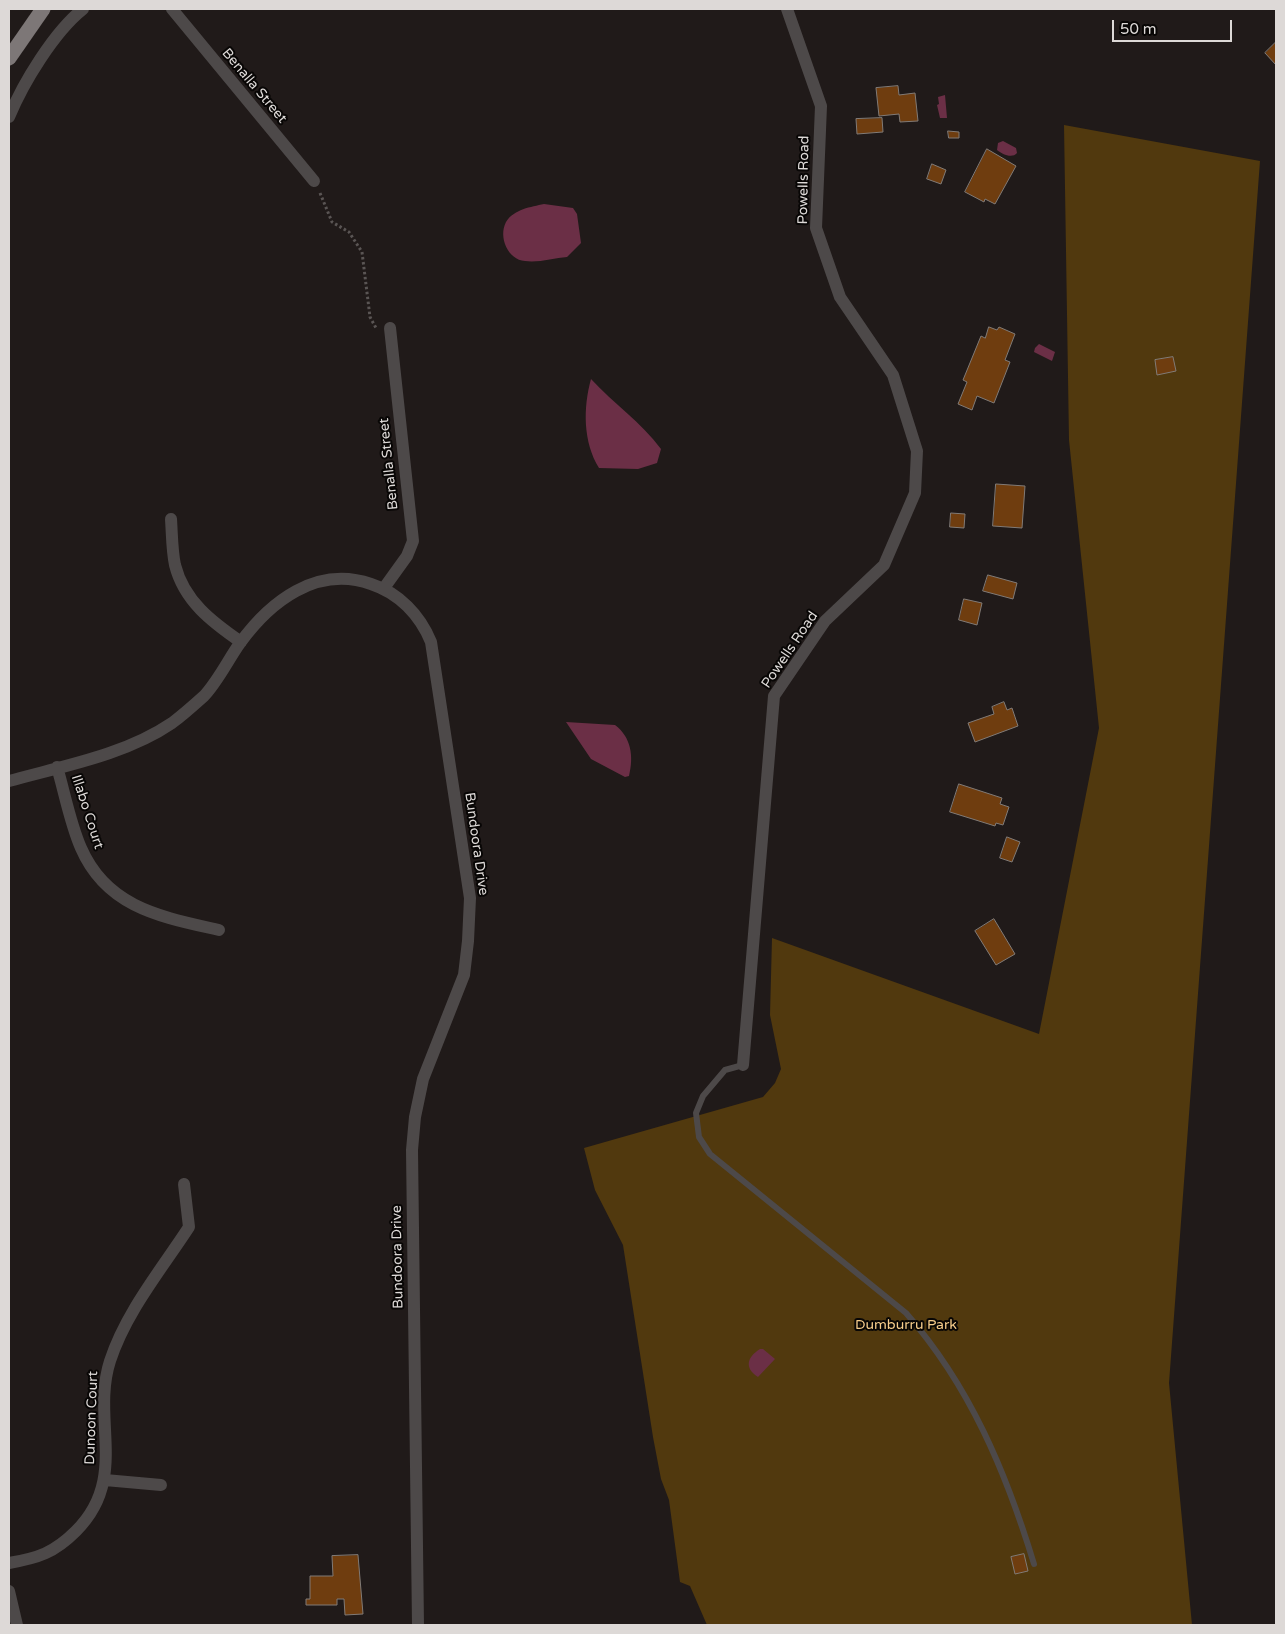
<!DOCTYPE html>
<style>
body{margin:0}
#map{position:relative;width:1285px;height:1634px;overflow:hidden;background:#201a19;font-family:"Varela Round",sans-serif}
canvas{display:block}
.frame{position:absolute;inset:0;border:10px solid #ddd9d7;pointer-events:none}
.scale{position:absolute;left:1112px;top:20px;width:120px;height:22px;box-sizing:border-box;border:2px solid #ddd9d7;border-top:0;padding-left:6px;font-size:15px;line-height:18px;white-space:nowrap;color:#ddd9d7;-webkit-text-stroke:4px #080605;paint-order:stroke}
</style>
<div id="map">
<canvas width="1285" height="1634"></canvas>
<div class="frame"></div>
<div class="scale">50 m</div>
</div>
<script>
const ctx = document.querySelector('canvas').getContext('2d');
ctx.lineJoin = 'round';
function fillPath(path, color) { ctx.fillStyle = color; ctx.fill(path, 'evenodd'); }
function strokePath(path, color, width, dash) { ctx.strokeStyle = color; ctx.lineWidth = width; ctx.lineCap = dash ? 'butt' : 'round'; ctx.setLineDash(dash || []); ctx.stroke(path); }
function write(font, color, halo, rows, align = 'center') {
  ctx.font = font + ' "Varela Round",sans-serif'; ctx.lineWidth = 4; ctx.setLineDash([]); ctx.textBaseline = 'middle'; ctx.strokeStyle = halo; ctx.fillStyle = color; for (const [text, x, y, turn = 0] of rows) {
    ctx.save(); ctx.translate(x, y); ctx.rotate((+turn || 0) * Math.PI / 180); ctx.textAlign = isNaN(turn) ? turn : align; if (halo) ctx.strokeText(text, 0, 0); ctx.fillText(text, 0, 0); ctx.restore();
  }
}
fillPath(new Path2D(`
 M1064,125L1260,161L1169,1383L1192,1625H707L690,1586L680,1582L669,1500L661,1479L653,1437L623,1245L595,1190L584,1148L763,1097L775,1083L781,1069L770,1015L772,938L1039,1034L1099,728L1069,440Z`), '#51390e');
fillPath(new Path2D(`
 M945,95L947,118H940L937,105L939,104L938,97Z
 M1003,141L1016,148L1017,153C1012,159 1002,154 997,150L998,143Z
 M544,204L573,208L577,214L581,243L567,257C554,258 538,263 525,261C508,260 498,237 506,222C514,209 531,207 544,204Z
 M1039,344L1055,352L1052,361L1034,352L1035,348Z
 M591,379C614,404 641,422 661,449L657,463L638,469L599,468C583,442 583,408 591,379Z
 M566,722L615,725C631,737 634,756 629,776L625,777L591,759Z
 M760,1349H763L775,1359L758,1377C744,1368 747,1357 760,1349Z`), '#6b2f46');
const building = new Path2D(`
 M1276,42V65L1265,53Z
 M898,86L899,95L915,93L918,121L900,122L899,114L879,116L876,88Z
 M882,118L883,132L857,134L856,119Z
 M948,131L959,132V138H949Z
 M987,149L1016,166L995,204L985,199L984,202L965,192Z
 M932,164L946,170L941,184L927,179Z
 M989,327L997,330L999,327L1015,334L1005,360L1010,362L994,403L977,396L972,410L958,404L967,382L963,380L981,336L985,338Z
 M1173,357L1176,371L1157,375L1155,360Z
 M996,484L1025,486L1022,528L993,526Z
 M951,513L965,514L964,528L950,527Z
 M988,575L1017,583L1013,599L983,591Z
 M964,599L982,603L977,625L959,620Z
 M1004,702L1007,710L1012,708L1018,726L975,742L968,723L994,714L992,707Z
 M959,784L1002,798L1000,804L1009,807L1003,825L996,823L995,826L950,812Z
 M1007,837L1020,842L1012,862L1000,858Z
 M994,919L1015,954L996,965L975,931Z
 M1024,1554L1028,1571L1015,1574L1011,1557Z
 M358,1555L363,1614L345,1615L344,1599H337V1605H306V1599H310V1576H333L332,1556Z`);
fillPath(building, '#6f3d0f');
strokePath(building, '#817b77', 1);
strokePath(new Path2D(`
 M320,193L332,222L349,232L362,252L370,317L376,328`), '#5a5554', 3, [2.5, 2.5]);
strokePath(new Path2D(`
 M743,1065L725,1070L703,1096L696,1113L699,1137L710,1154L906,1313C970,1386 1006,1472 1034,1564`), '#4d4949', 6);
strokePath(new Path2D(`
 M172,9L314,181
 M9,117C23,83 54,32 83,9
 M171,519C172,534 172,551 175,565C184,601 212,622 241,642
 M384,588L407,556L413,541L390,328
 M57,767C65,794 70,823 81,848C107,908 162,917 219,930
 M9,781C63,766 125,755 172,723C183,715 194,705 204,696C218,681 228,660 240,643C270,602 316,565 371,584C399,593 420,615 431,642L470,898L468,941L464,975L423,1079L415,1117L412,1150L418,1625
 M743,1065L774,696L825,621L884,565L915,493L917,451L893,375L840,297L816,228L821,106L787,9
 M105,1480L161,1485
 M9,1563C38,1558 54,1553 76,1531C129,1478 91,1420 110,1361C126,1312 161,1270 189,1227L184,1184
 M9,1591L17,1625`), '#4d4949', 12);
strokePath(new Path2D(`
 M9,58L43,9`), '#7d7777', 15);
write('14px', '#ddd9d7', '#080605', [
 ["Benalla Street",254,86,50],
 ["Powells Road",804,180,-89],
 ["Benalla Street",389,464,-96],
 ["Powells Road",790,650,-56],
 ["Illabo Court",87,812,72],
 ["Bundoora Drive",476,844,82],
 ["Bundoora Drive",398,1257,-91],
 ["Dunoon Court",92,1418,-88]
]);
write('14px', '#f7cd8b', '#080605', [
 ["Dumburru Park",906,1325]
]);
</script>
